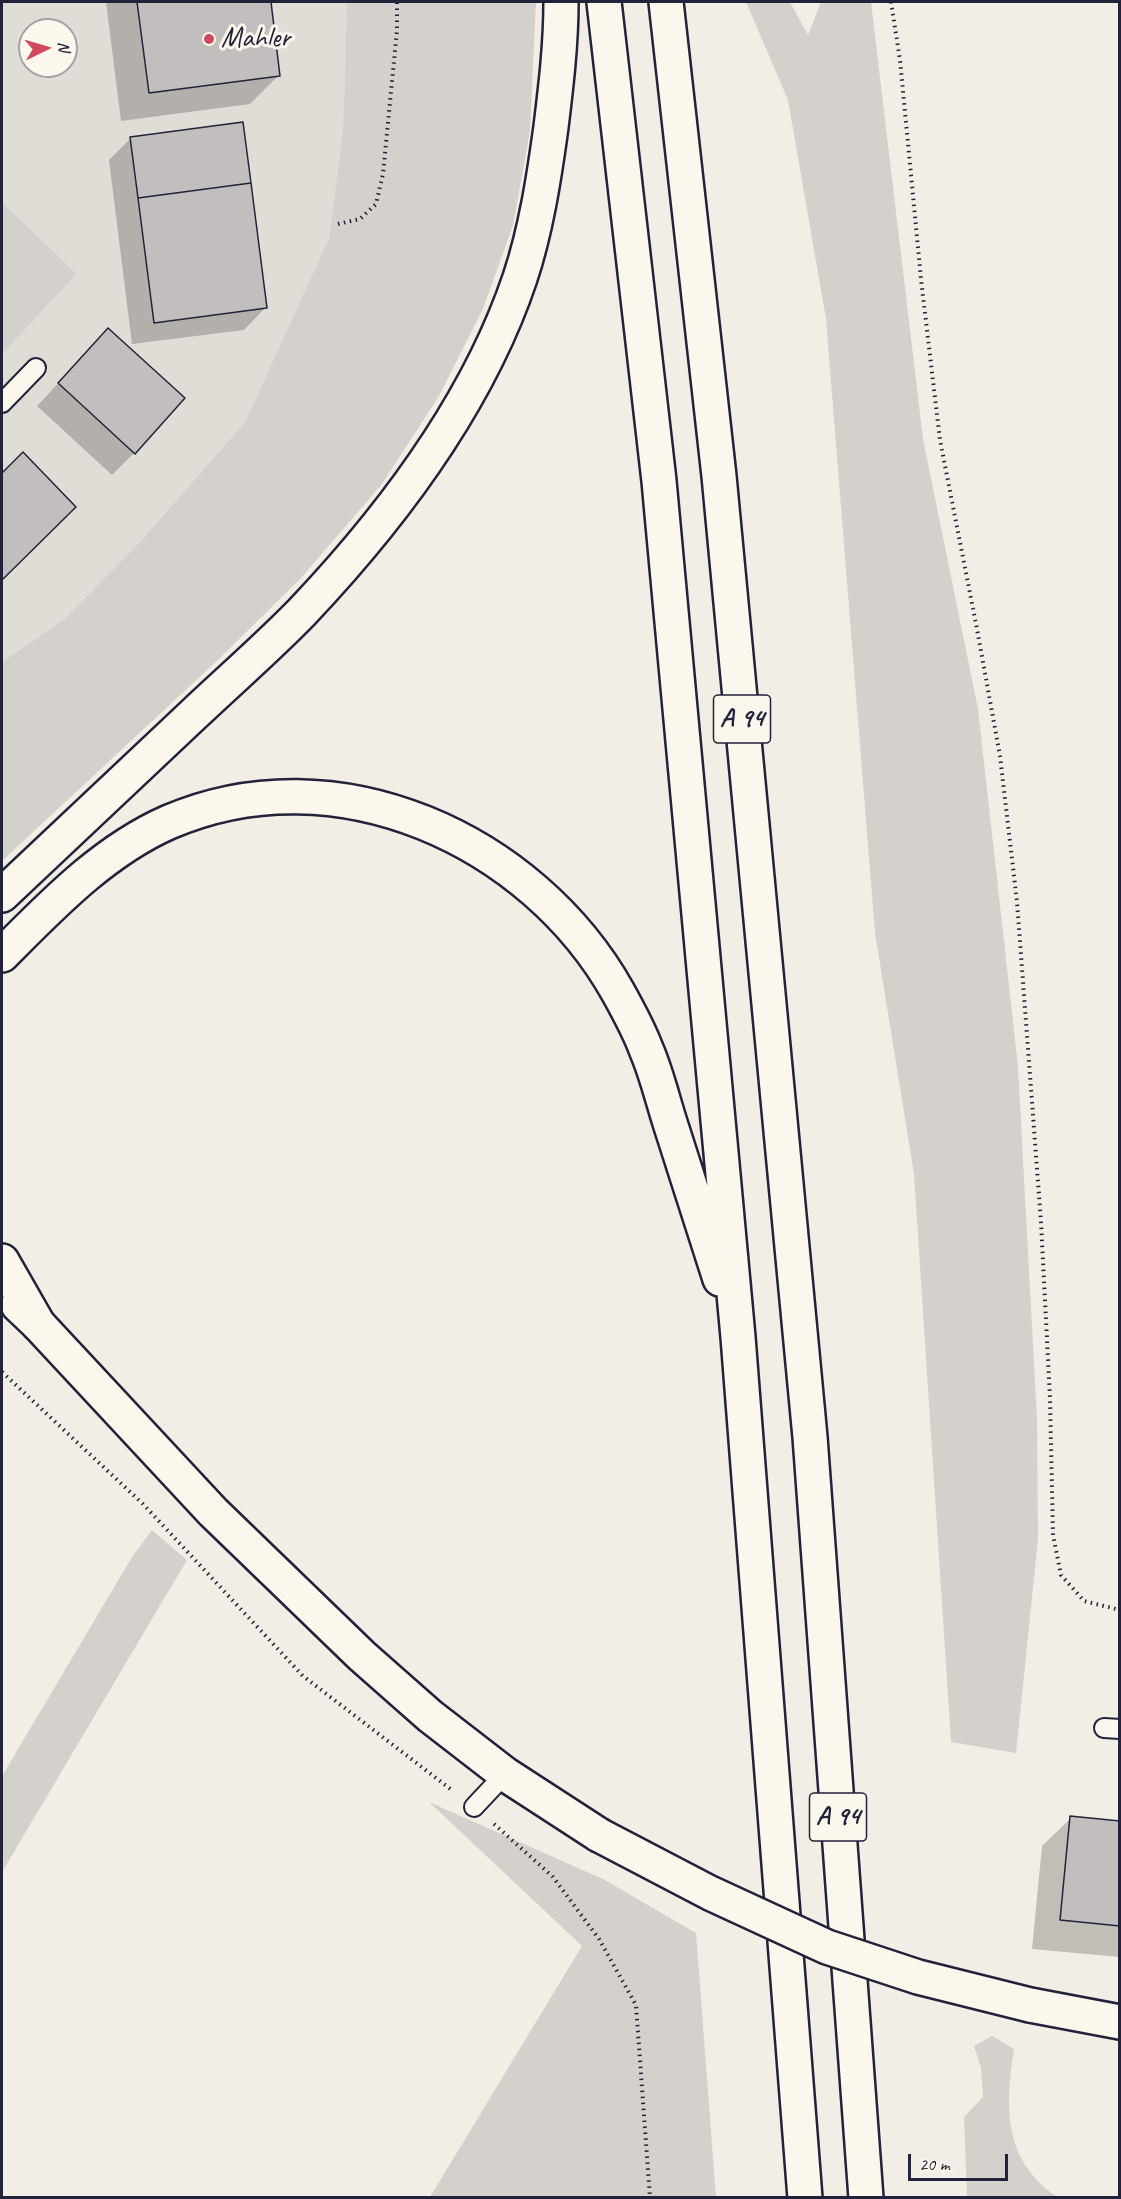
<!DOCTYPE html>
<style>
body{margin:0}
#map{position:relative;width:1121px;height:2199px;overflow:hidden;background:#f2eee5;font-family:Caveat,sans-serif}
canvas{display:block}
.frame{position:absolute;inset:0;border:3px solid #22223b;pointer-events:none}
.north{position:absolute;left:18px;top:18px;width:60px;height:60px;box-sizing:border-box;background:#fbf7ec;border:2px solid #a4a2a5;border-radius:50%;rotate:85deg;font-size:16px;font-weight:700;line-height:24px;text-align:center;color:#22223b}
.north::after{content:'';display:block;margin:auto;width:21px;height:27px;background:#d1495b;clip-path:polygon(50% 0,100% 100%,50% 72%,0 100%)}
.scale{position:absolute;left:908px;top:2154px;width:100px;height:27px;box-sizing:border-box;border:3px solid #22223b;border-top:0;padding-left:8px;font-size:18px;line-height:21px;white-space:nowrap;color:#22223b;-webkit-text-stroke:4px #fbf7ec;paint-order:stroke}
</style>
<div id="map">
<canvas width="1121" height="2199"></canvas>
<div class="frame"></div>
<div class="north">N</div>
<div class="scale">20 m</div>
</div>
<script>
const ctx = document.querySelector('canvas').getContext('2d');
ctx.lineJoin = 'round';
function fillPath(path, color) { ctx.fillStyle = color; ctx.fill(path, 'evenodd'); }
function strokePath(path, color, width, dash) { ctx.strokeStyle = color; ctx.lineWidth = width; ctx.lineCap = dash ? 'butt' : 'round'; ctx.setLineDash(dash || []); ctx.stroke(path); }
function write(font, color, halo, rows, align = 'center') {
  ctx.font = font + ' Caveat,sans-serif'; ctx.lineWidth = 6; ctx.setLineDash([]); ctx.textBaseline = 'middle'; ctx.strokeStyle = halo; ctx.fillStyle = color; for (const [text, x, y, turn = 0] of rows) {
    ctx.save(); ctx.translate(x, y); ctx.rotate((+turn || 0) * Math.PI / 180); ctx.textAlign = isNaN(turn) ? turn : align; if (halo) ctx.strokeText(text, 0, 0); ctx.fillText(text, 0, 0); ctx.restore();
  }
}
fillPath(new Path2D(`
 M2,2H347V9L343,130L329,238L245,422L141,541L64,619L2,662ZM30,30H66V66H30Z`), '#e0dcd6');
fillPath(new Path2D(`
 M347,2H536L530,131L513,225L483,309L439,396L382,484L301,578L220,658L2,861V662L64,619L141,541L245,422L329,238L343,130Z
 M746,2H790L808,35L821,2H871L923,439L978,709L1018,1066L1037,1419L1038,1539L1016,1753L951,1742L914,1174L875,933L826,319L788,100Z
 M2,202L76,274L2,354Z
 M152,1530L187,1560L2,1872V1776L132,1557Z
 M429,1802L603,1879L696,1933L716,2197H430L582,1946Z
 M992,2036L1014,2049C1005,2109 1003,2159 1057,2197H967L964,2117L983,2097L981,2068L974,2046Z`), '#d4d1cc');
fillPath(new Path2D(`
 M106,2H269L279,75L250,104L121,121Z
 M131,138L266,307L244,330L132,344L109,160Z
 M108,330L134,453L112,475L37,406Z
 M23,454L74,507L2,578V475Z
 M1071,1818L1120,1822V1957L1032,1949L1042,1846Z`), '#0003');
const building = new Path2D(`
 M137,2H271L280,76L149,93Z
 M243,122L251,183L138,198L130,137Z
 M251,183L267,308L154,323L138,198Z
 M108,328L185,398L135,454L58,383Z
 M23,452L76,507L2,580V473Z
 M1070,1816L1120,1821V1926L1060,1920Z`);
fillPath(building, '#c2bebe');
strokePath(building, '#22223b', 1.5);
const service = new Path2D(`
 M2,403L36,368
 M1104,1728L1120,1729
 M474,1807L505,1774`);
const secondary = new Path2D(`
 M18,1305L38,1324L213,1512L362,1656L430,1716L505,1774L599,1835
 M1030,2005L1120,2022`);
const motorway = new Path2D(`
 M604,2L659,481L738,1337L805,2198
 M666,2L719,476L810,1437L866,2198
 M2,895C66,835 130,775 194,714C230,680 268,647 302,612C392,517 478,403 520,278C536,230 544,178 551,127C556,86 561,44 561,2
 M2,955C52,905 103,851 169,822C336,750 532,839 618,992C628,1010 639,1030 646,1049C657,1074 663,1102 672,1129C688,1179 704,1229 720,1279
 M2,1261L38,1324`);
strokePath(service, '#22223b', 22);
strokePath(secondary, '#22223b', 38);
strokePath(motorway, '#22223b', 38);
strokePath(new Path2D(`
 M891,2L900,60L921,279L940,440L977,629L1000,756L1017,902L1041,1222L1050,1398L1053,1535L1061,1575L1084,1601L1120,1610
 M338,224L360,219L376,204L383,174L397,30V2
 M2,1372L143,1504L303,1676L453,1791
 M494,1824L553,1877L599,1939L636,2005L650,2198`), '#22223b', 4, [1.5, 4.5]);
strokePath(service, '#fbf7ec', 18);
strokePath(secondary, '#fbf7ec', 33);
strokePath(motorway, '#fbf7ec', 33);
const secondaryBridge = new Path2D(`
 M599,1835L710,1893L827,1947L918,1977L1030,2005`);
strokePath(secondaryBridge, '#22223b', 38, []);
strokePath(secondaryBridge, '#fbf7ec', 33);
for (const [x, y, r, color] of [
 [209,39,6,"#d1495b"]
]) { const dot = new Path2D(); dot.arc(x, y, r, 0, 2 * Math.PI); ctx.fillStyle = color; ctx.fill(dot); strokePath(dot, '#fbf7ec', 2); }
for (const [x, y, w] of [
 [742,719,57],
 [838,1817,57]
]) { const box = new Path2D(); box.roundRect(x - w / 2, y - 24, w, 48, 4.5); ctx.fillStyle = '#fbf7ec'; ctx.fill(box); strokePath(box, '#22223b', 1.5); }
write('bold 27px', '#22223b', null, [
 ["A 94",742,719],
 ["A 94",838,1817]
]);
write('28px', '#22223b', '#fbf7ec', [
 ["Mahler",221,39]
], 'left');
</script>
